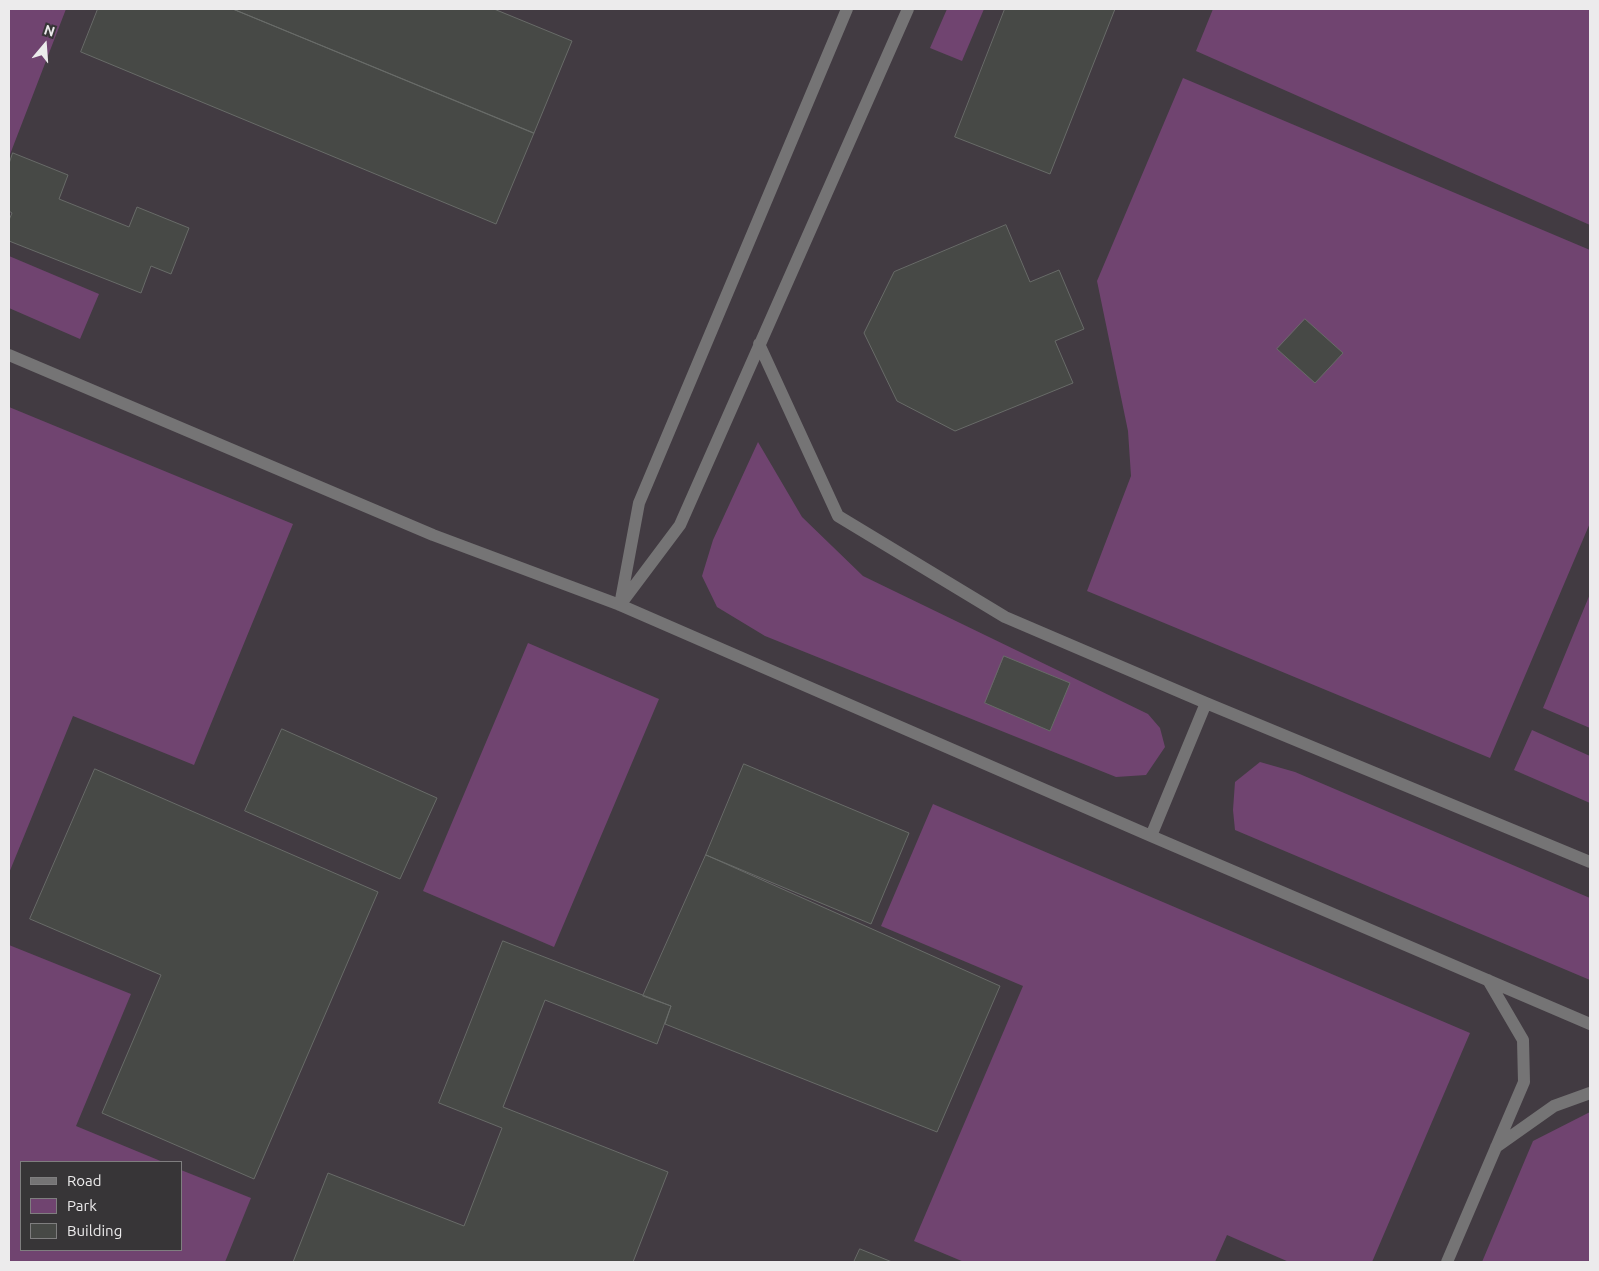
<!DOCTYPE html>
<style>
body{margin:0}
#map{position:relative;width:1599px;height:1271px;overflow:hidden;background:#373537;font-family:Ubuntu,sans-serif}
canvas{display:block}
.frame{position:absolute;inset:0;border:10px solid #ecebec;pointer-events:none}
.legend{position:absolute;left:20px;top:1161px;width:162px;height:90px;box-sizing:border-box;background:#373537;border:1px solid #7f7e7f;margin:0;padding:6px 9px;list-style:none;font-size:15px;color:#ecebec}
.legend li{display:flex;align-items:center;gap:10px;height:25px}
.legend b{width:25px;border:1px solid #7f7e7f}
.north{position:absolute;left:20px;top:20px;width:50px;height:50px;-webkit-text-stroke:4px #373537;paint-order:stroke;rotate:18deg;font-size:14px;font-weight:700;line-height:20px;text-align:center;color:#ecebec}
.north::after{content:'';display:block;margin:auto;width:18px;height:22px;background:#ecebec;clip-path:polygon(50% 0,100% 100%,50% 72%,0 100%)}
</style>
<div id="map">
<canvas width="1599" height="1271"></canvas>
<div class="frame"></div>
<ul class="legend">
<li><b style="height:6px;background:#757475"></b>Road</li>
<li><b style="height:14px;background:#704470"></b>Park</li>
<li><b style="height:14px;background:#474946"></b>Building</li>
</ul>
<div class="north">N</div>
</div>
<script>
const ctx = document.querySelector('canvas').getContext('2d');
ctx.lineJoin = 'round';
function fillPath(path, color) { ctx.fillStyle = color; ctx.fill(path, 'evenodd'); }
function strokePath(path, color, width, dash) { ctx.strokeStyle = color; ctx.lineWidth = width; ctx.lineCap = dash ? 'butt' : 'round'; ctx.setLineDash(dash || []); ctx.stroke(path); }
fillPath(new Path2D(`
 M9,9H1590V1262H9ZM21,1162H181V1250H21Z`), '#423b42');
fillPath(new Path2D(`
 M9,9H66L9,157Z
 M947,9H984L962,61L930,48Z
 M1213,9H1590V225L1196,51Z
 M1183,78L1590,250V523L1490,758L1087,591L1131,476L1128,431L1097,281Z
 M9,256L99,294L80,339L9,308Z
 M9,407L293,524L194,765L73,716L9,873Z
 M758,442L802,517L863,576L1148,714L1160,728L1165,747L1146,775L1116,777L765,636L717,607L702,576L713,540Z
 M1590,594V728L1543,708Z
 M528,643L659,699L554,947L423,891Z
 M1532,730L1590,756V803L1514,770Z
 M1260,762L1295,772L1590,898V980L1235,830L1233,810L1235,782Z
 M933,804L1470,1033L1372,1262H1289L1227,1235L1215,1262H964L914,1241L1023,986L881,926Z
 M9,945L131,994L76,1126L163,1162H21V1250H181V1170L251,1198L225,1262H9Z
 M1590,1112V1262H1482L1533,1141Z`), '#704470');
const building = new Path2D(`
 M98,9H233L534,133L496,224L81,52Z
 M233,9H494L572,41L534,133Z
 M1005,9H1115L1050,174L955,137Z
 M13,153L68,175L59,199L129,227L137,207L189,228L171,274L151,266L141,293L9,241V220L12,213L9,211V164Z
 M1006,225L1030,282L1059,270L1084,329L1055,341L1073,383L955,431L897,401L864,333L894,272Z
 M1305,319L1343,353L1315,383L1277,349Z
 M1004,656L1070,683L1050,731L985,703Z
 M282,729L437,798L400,879L245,811Z
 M744,764L909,833L871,924L706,855Z
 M95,769L378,892L254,1179L102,1113L161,975L30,919Z
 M706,855L1000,986L937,1132L665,1024L671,1006L643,996Z
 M503,941L671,1006L657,1044L545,1000L503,1107L668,1172L633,1262H293L328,1173L464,1226L502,1128L439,1103Z
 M860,1249L892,1262H854Z`);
fillPath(building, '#474946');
strokePath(building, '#686b68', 1);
strokePath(new Path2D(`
 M847,9L639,503L620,605L680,525L908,9
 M759,344L838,516L1005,617L1206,703L1590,862
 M9,355L433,535L620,605L1151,836L1590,1024
 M1151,836L1206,703
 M1496,1147L1554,1106L1590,1093
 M1447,1262L1524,1082L1523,1040L1488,980`), '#757475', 12);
</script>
